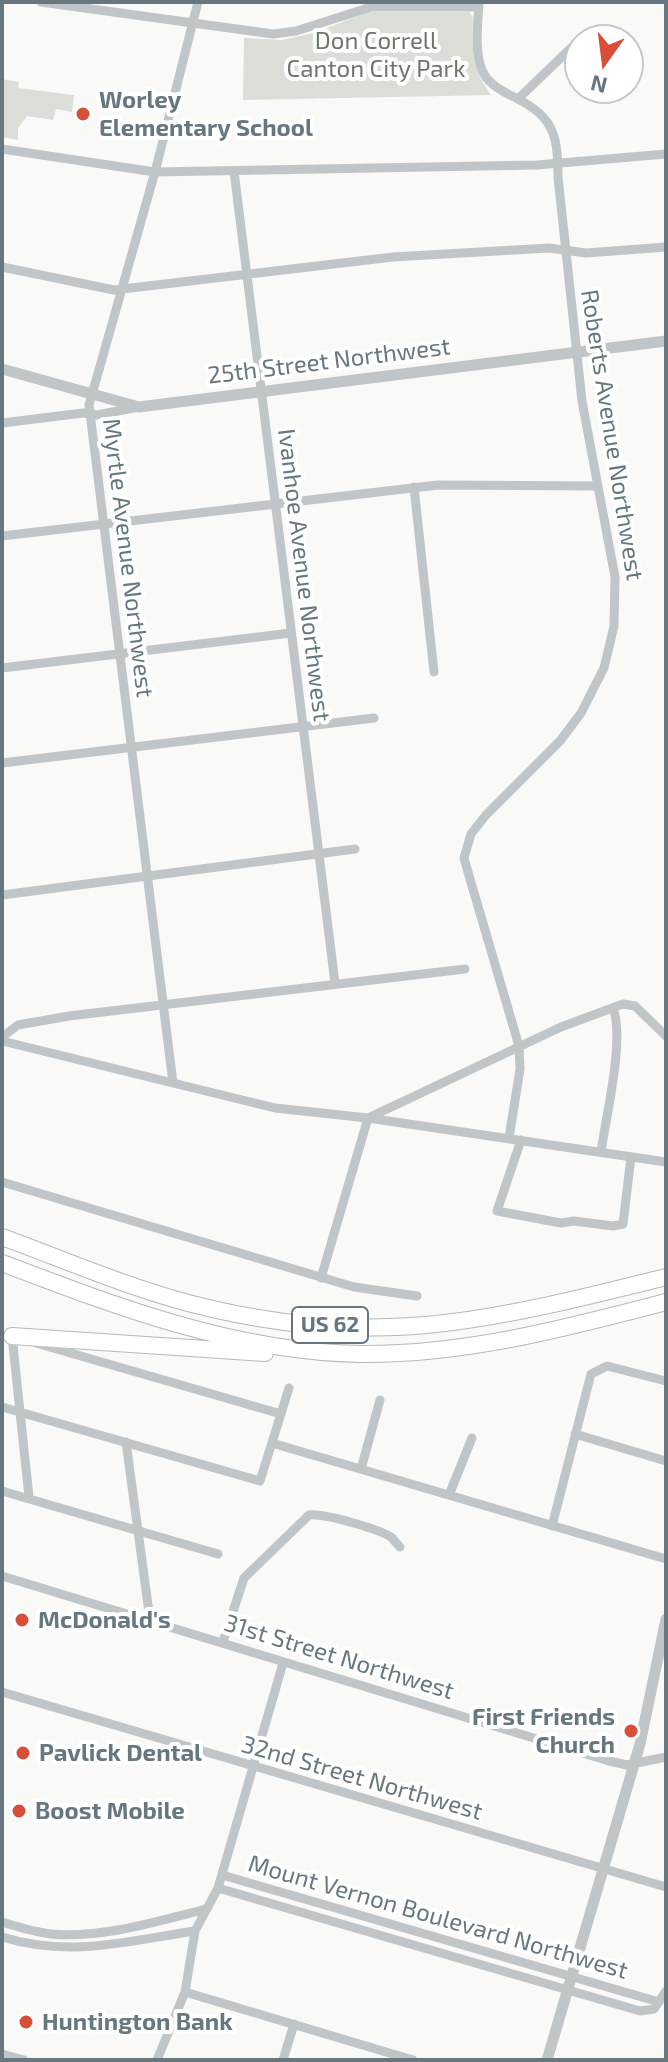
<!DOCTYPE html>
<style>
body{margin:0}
#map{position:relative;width:668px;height:2062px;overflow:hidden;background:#f9f9f7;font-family:"Exo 2",sans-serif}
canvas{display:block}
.frame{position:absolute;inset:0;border:4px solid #667780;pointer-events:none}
.north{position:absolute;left:564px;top:24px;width:80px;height:80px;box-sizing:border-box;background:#fff;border:2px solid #c2c9cc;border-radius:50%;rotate:194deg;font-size:22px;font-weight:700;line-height:32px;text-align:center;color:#667780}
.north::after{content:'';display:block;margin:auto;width:28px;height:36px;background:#d74e39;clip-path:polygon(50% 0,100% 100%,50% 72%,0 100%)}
</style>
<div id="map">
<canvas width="668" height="2062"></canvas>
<div class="frame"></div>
<div class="north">N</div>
</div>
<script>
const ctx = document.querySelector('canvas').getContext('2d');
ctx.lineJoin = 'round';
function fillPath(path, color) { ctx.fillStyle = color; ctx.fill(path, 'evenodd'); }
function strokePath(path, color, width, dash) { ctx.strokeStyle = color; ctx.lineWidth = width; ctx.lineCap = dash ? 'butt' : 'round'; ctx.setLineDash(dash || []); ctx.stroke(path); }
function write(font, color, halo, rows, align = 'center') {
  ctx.font = font + ' "Exo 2",sans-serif'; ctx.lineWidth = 8; ctx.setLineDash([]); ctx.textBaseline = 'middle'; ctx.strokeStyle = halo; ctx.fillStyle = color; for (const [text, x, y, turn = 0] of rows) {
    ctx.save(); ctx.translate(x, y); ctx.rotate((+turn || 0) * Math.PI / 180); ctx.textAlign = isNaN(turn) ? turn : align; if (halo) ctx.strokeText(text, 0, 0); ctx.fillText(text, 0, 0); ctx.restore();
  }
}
fillPath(new Path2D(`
 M368,12H469L473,17C472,50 471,68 491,95L243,100L244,38L282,40L314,33Z
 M2,79L19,82L18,88L74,95L72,112L56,109L53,120L27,116L18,128V140L2,137Z`), '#daded6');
const motorway = new Path2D(`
 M2,1237C65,1260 127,1287 192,1304C273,1325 361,1333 445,1323C520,1314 593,1295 666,1277
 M2,1263C118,1307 235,1352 360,1354C465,1355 566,1328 666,1302
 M12,1336L265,1353`);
strokePath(motorway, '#b4b9bb', 18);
strokePath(new Path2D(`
 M41,2L273,34L296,31L371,7H479
 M479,2C478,23 474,50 482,70C487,82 497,88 508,94C552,115 558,130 558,177L582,401L615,577L614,626L604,668L581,713L560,741L486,815L471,834L464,858L470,879L519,1046L520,1069L509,1138
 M518,99L572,47
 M2,149L155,172L537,165L666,154
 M234,171L335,983
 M2,267L114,290L393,257L549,248L586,253L666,247
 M2,423L83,413L97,415L139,407
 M414,487L434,672
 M2,536L438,485L597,486
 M2,668L291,633
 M2,763L374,718
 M2,895L355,849
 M2,1037L18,1025L69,1016L465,969
 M2,1041L275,1108L368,1118L666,1162
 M173,1083L89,405L155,172L198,2
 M521,1140L497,1211L561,1223L574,1221L613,1226L623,1224L631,1157
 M601,1152C606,1116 625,1039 613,1008
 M2,1182L354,1287L417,1296
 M321,1278L368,1118L561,1027L623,1004L635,1006L666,1036
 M14,1337L12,1336L29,1497
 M36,1343L281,1414
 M2,1407L260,1481L289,1388
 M575,1434L666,1461
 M126,1442L150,1620
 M272,1443L666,1559
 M361,1469L380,1400
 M2,1491L218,1554
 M449,1495L472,1438
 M552,1526L591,1374L607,1366L666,1381
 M2,1576L609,1761L627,1765L666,1757
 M223,1642L244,1578L309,1515C323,1513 379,1529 391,1537C394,1540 397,1544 400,1547
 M2,1692L666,1887
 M222,1875L659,2002
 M218,1888L640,2011L654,2009L666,1991
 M2,1922C18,1927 34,1932 51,1934C100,1939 159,1921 206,1909
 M2,1937C71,1958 126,1941 195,1931
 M185,1992L413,2060
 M2,2054L24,2060
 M157,2060L185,1992L195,1931L218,1888L283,1663
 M283,2060L294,2024`), '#c0c5c8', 9);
strokePath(new Path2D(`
 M2,369L139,407L666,341
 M547,2060L640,1744L666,1619`), '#c0c5c8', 11);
strokePath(motorway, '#fff', 16);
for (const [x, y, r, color] of [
 [83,114,8,"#d74e39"],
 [22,1620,8,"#d74e39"],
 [631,1731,8,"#d74e39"],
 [23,1753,8,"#d74e39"],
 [19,1811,8,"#d74e39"],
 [26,2022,8,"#d74e39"]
]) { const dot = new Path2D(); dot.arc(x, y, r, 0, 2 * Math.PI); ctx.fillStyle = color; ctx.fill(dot); strokePath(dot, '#fff', 3); }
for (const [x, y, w] of [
 [330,1325,76]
]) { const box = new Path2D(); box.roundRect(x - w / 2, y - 18, w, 36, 6); ctx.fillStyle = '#fff'; ctx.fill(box); strokePath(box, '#667780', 2); }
write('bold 22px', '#667780', null, [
 ["US 62",330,1325]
]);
write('24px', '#6a7865', '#fff', [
 ["Don Correll",376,41],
 ["Canton City Park",376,69]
]);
write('bold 24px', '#667780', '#fff', [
 ["Worley",99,100],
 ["Elementary School",99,128],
 ["McDonald's",38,1620],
 ["First Friends",615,1717,"right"],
 ["Church",615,1745,"right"],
 ["Pavlick Dental",39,1753],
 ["Boost Mobile",35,1811],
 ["Huntington Bank",42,2022]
], 'left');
write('24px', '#667780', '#fff', [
 ["25th Street Northwest",329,361,-7],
 ["Roberts Avenue Northwest",612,435,81],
 ["Myrtle Avenue Northwest",128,558,83],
 ["Ivanhoe Avenue Northwest",304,575,83],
 ["31st Street Northwest",339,1657,17],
 ["32nd Street Northwest",362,1778,16],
 ["Mount Vernon Boulevard Northwest",438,1917,16]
]);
</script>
